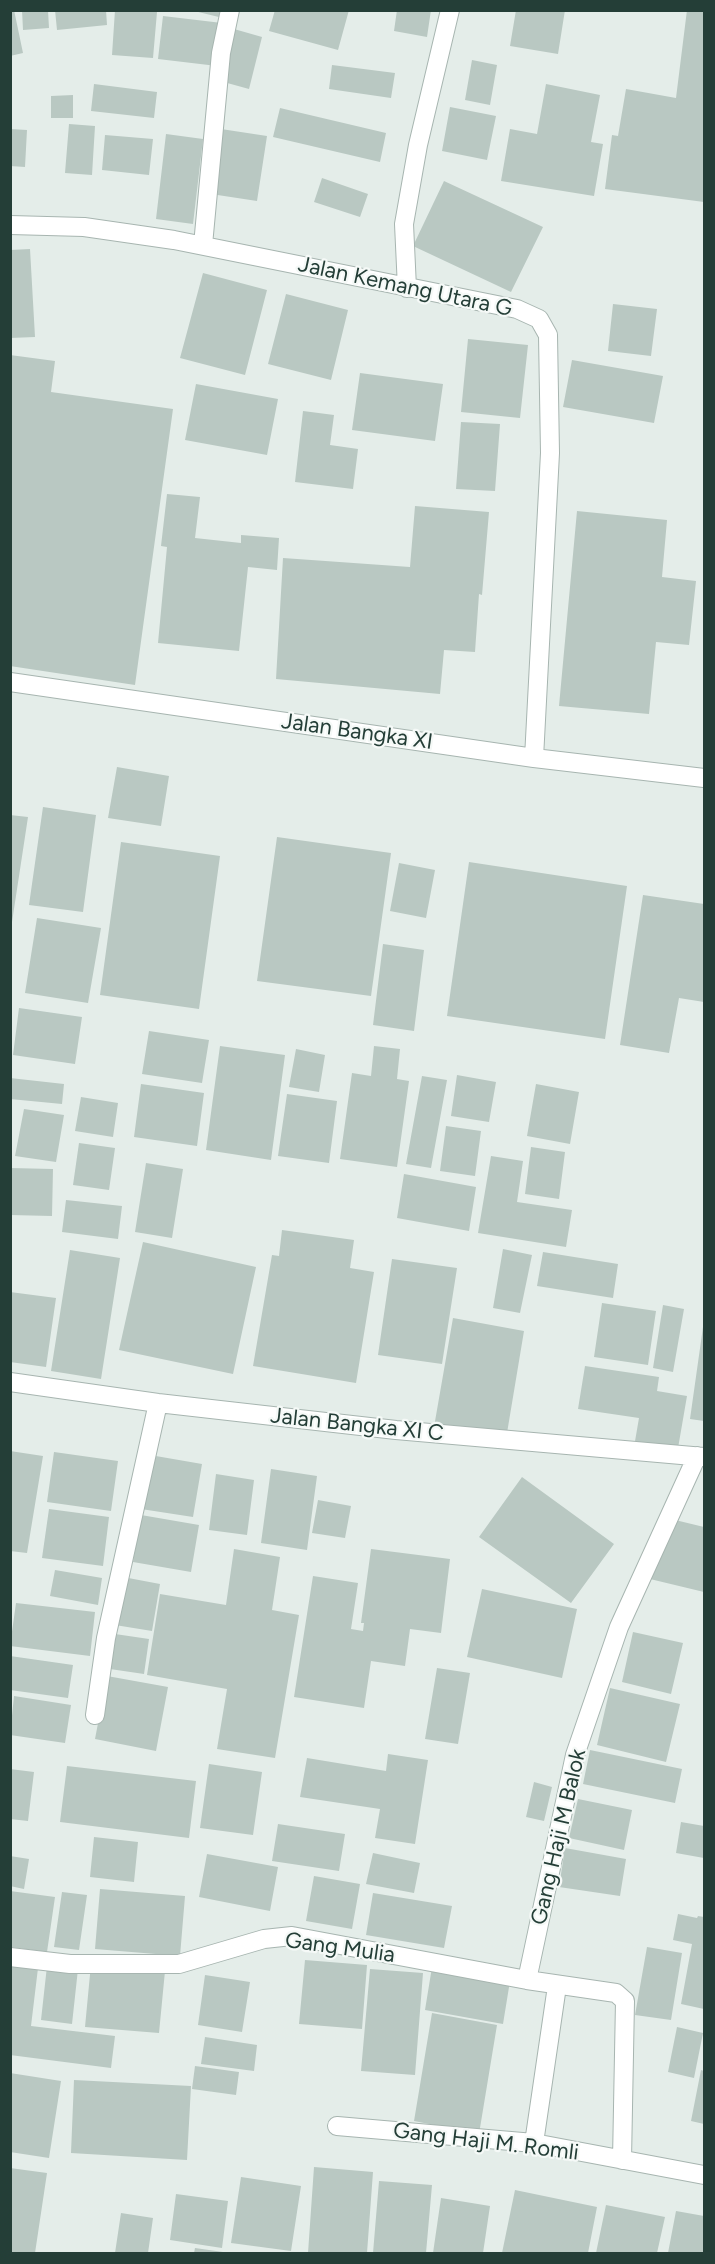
<!DOCTYPE html>
<style>
body{margin:0}
#map{position:relative;width:715px;height:2264px;overflow:hidden;background:#e4ede9;font-family:Figtree,sans-serif}
canvas{display:block}
.frame{position:absolute;inset:0;border:12px solid #243e37;pointer-events:none}
</style>
<div id="map">
<canvas width="715" height="2264"></canvas>
<div class="frame"></div>
</div>
<script>
const ctx = document.querySelector('canvas').getContext('2d');
ctx.lineJoin = 'round';
function fillPath(path, color) { ctx.fillStyle = color; ctx.fill(path, 'evenodd'); }
function strokePath(path, color, width, dash) { ctx.strokeStyle = color; ctx.lineWidth = width; ctx.lineCap = dash ? 'butt' : 'round'; ctx.setLineDash(dash || []); ctx.stroke(path); }
function write(font, color, halo, rows, align = 'center') {
  ctx.font = font + ' Figtree,sans-serif'; ctx.lineWidth = 4.5; ctx.setLineDash([]); ctx.textBaseline = 'middle'; ctx.strokeStyle = halo; ctx.fillStyle = color; for (const [text, x, y, turn = 0] of rows) {
    ctx.save(); ctx.translate(x, y); ctx.rotate((+turn || 0) * Math.PI / 180); ctx.textAlign = isNaN(turn) ? turn : align; if (halo) ctx.strokeText(text, 0, 0); ctx.fillText(text, 0, 0); ctx.restore();
  }
}
fillPath(new Path2D(`
 M10,10H14L23,53L10,56Z
 M22,10H48L49,28L23,30Z
 M55,10H106L107,25L57,30Z
 M115,10L157,12L153,58L112,55Z
 M190,10H225L223,18Z
 M275,10H349L338,50L269,31Z
 M397,10H431L427,37L394,31Z
 M516,10H565L558,54L510,46Z
 M687,10H704V202L605,189L612,135L618,136L626,89L676,98Z
 M163,16L222,23L217,66L158,59Z
 M234,29L262,37L249,89L220,81Z
 M472,60L497,65L490,105L465,100Z
 M332,65L395,73L391,98L329,89Z
 M94,84L157,92L154,118L91,111Z
 M546,84L600,95L591,142L603,144L594,196L501,181L510,129L537,134Z
 M73,95V118H51V96Z
 M450,107L496,116L487,160L442,151Z
 M280,108L386,133L380,162L273,137Z
 M69,124L95,126L92,175L65,173Z
 M10,129L27,130L25,167L10,166Z
 M221,129L267,136L257,201L211,194Z
 M166,134L203,139L193,224L156,219Z
 M105,135L153,139L149,175L102,170Z
 M322,178L368,194L360,217L314,202Z
 M444,181L543,227L511,292L413,246Z
 M30,249L35,337L10,338V250Z
 M203,273L267,290L245,375L180,358Z
 M286,294L348,310L331,380L268,364Z
 M613,304L657,309L651,356L608,351Z
 M468,339L528,345L520,418L461,412Z
 M10,355L55,361L51,392L173,409L135,685L10,666Z
 M572,360L663,376L654,423L563,407Z
 M360,373L443,384L435,441L352,430Z
 M196,384L278,399L267,455L185,440Z
 M303,411L334,415L330,445L358,449L353,489L295,482Z
 M461,422L500,424L495,491L456,489Z
 M167,494L200,497L195,538L241,543V535L279,538L277,570L248,567L239,651L158,643L167,547L161,546Z
 M415,506L489,512L482,595L479,594L475,652L444,650L440,694L276,679L283,558L410,567Z
 M577,511L667,520L662,577L696,581L689,645L656,642L649,714L559,706Z
 M117,767L169,776L161,826L108,818Z
 M43,807L96,815L83,912L29,905Z
 M10,815L28,817L12,922H10Z
 M277,837L391,853L371,996L257,981Z
 M121,842L220,856L199,1009L100,995Z
 M469,862L627,886L605,1039L447,1016Z
 M399,863L435,870L426,918L390,911Z
 M643,895L704,904V1002L679,998L669,1053L620,1045Z
 M37,918L101,928L88,1003L25,993Z
 M383,944L424,950L414,1031L373,1025Z
 M19,1008L82,1017L75,1064L13,1055Z
 M149,1031L209,1040L202,1083L142,1074Z
 M220,1046L285,1055L271,1160L206,1150Z
 M374,1046L400,1049L397,1079L409,1081L397,1167L340,1159L352,1073L371,1076Z
 M296,1049L325,1055L319,1092L289,1087Z
 M457,1075L496,1082L489,1122L451,1116Z
 M422,1076L447,1080L431,1168L406,1164Z
 M10,1078L64,1084L62,1104L10,1099Z
 M141,1084L204,1093L197,1146L134,1137Z
 M536,1084L579,1092L570,1144L527,1136Z
 M287,1094L337,1101L329,1163L278,1156Z
 M81,1097L118,1103L113,1137L75,1131Z
 M24,1109L64,1115L56,1162L15,1156Z
 M446,1126L481,1131L475,1176L440,1171Z
 M79,1143L115,1148L109,1190L73,1185Z
 M531,1147L565,1152L559,1199L525,1194Z
 M491,1156L523,1161L517,1202L572,1210L566,1247L478,1233Z
 M146,1163L183,1169L172,1238L135,1232Z
 M10,1168L53,1169L52,1216L10,1215Z
 M404,1174L476,1187L469,1231L397,1218Z
 M66,1200L122,1206L118,1239L62,1232Z
 M282,1230L354,1240L350,1268L374,1272L356,1383L253,1366L272,1255L279,1256Z
 M143,1242L256,1267L233,1374L119,1350Z
 M503,1249L532,1255L520,1313L493,1308Z
 M70,1250L120,1258L101,1379L51,1371Z
 M543,1252L618,1264L613,1298L537,1286Z
 M392,1259L457,1268L442,1364L378,1355Z
 M10,1292L56,1298L46,1367L10,1362Z
 M602,1303L656,1311L648,1365L594,1357Z
 M663,1305L684,1309L673,1372L653,1368Z
 M453,1318L524,1331L506,1439L434,1427Z
 M703,1327H704V1421L690,1419Z
 M585,1366L659,1377L657,1391L687,1396L677,1454L634,1447L639,1418L578,1409Z
 M10,1451L43,1456L27,1553L10,1551Z
 M54,1452L118,1461L111,1511L47,1502Z
 M150,1455L202,1464L193,1517L141,1509Z
 M271,1469L317,1476L307,1550L261,1543Z
 M216,1474L254,1480L247,1535L209,1530Z
 M522,1477L614,1544L571,1603L479,1537Z
 M318,1500L351,1506L345,1538L312,1533Z
 M49,1509L109,1517L103,1566L42,1558Z
 M141,1515L199,1525L191,1572L133,1562Z
 M671,1519L704,1527V1592L650,1579Z
 M234,1549L280,1557L272,1610L299,1615L275,1758L217,1749L227,1689L147,1675L160,1594L226,1605Z
 M371,1549L450,1559L441,1633L410,1629L405,1666L371,1661L364,1708L294,1697L313,1576L358,1583L351,1629L363,1631L364,1623H361Z
 M55,1570L102,1578L98,1605L50,1596Z
 M123,1577L160,1584L152,1631L115,1625Z
 M482,1589L577,1609L562,1678L467,1657Z
 M16,1603L95,1612L90,1656L10,1646Z
 M633,1632L683,1643L671,1694L622,1682Z
 M115,1634L149,1639L144,1674L110,1669Z
 M10,1656L73,1665L68,1698L10,1690Z
 M437,1668L470,1673L458,1744L425,1739Z
 M107,1676L168,1687L156,1751L95,1739Z
 M610,1688L680,1704L666,1762L597,1745Z
 M14,1696L71,1705L65,1743L10,1735Z
 M590,1750L682,1769L675,1803L583,1784Z
 M388,1754L428,1760L415,1844L375,1838L380,1809L300,1797L307,1758L386,1771Z
 M209,1764L262,1772L253,1835L200,1828Z
 M67,1766L196,1781L189,1838L60,1822Z
 M10,1769L34,1772L28,1821L10,1819Z
 M534,1782L552,1787L544,1821L526,1817Z
 M578,1799L632,1810L624,1850L569,1838Z
 M681,1822L704,1826V1858L676,1853Z
 M278,1824L345,1834L339,1871L272,1861Z
 M94,1837L138,1842L134,1882L90,1877Z
 M565,1848L626,1859L620,1896L559,1887Z
 M373,1853L420,1863L414,1893L366,1884Z
 M207,1854L278,1867L270,1911L199,1897Z
 M10,1856L29,1859L24,1889L10,1886Z
 M314,1876L360,1884L352,1929L306,1921Z
 M100,1889L185,1896L180,1956L95,1949Z
 M10,1891L55,1897L47,1952L10,1947Z
 M62,1892L87,1895L79,1950L54,1947Z
 M373,1893L452,1906L444,1948L366,1935Z
 M678,1914L697,1918L698,1916L704,1917V2009L681,2004L692,1944L673,1940Z
 M647,1947L682,1953L671,2020L635,2015Z
 M305,1960L367,1965L362,2029L299,2024Z
 M91,1964L165,1971L159,2033L85,2027Z
 M10,1965L38,1968L31,2026L115,2036L111,2068L10,2055Z
 M47,1966L78,1969L72,2024L41,2020Z
 M432,1967L510,1981L503,2024L425,2010Z
 M370,1969L423,1973L415,2075L361,2071Z
 M205,1975L250,1982L242,2032L198,2025Z
 M432,2013L497,2025L479,2134L414,2121Z
 M677,2027L703,2033L694,2078L668,2072Z
 M205,2037L257,2045L254,2071L201,2064Z
 M195,2066L239,2072L236,2095L192,2089Z
 M701,2070L704,2071V2124L691,2121Z
 M10,2073L61,2081L49,2158L10,2152Z
 M74,2080L191,2086L187,2160L71,2153Z
 M314,2167L373,2172L367,2253H308Z
 M10,2168L47,2173L35,2253H10Z
 M241,2177L301,2186L291,2251L231,2243Z
 M379,2181L432,2185L426,2253H373Z
 M515,2190L597,2207L588,2253H502Z
 M176,2194L228,2201L222,2248L170,2240Z
 M441,2198L490,2206L483,2253H433Z
 M606,2205L665,2217L657,2253H596Z
 M676,2211L704,2216V2253H668Z
 M121,2213L153,2218L148,2253H115Z
 M195,2248L223,2252V2253H194Z`), '#b9c8c2');
const minor = new Path2D(`
 M10,225L84,227L174,240L517,309L539,319L548,335L550,453L534,758
 M203,245L221,53L230,10
 M407,288L404,224L418,145L450,10
 M10,682L534,758L704,778
 M10,1382L158,1403L396,1430L704,1457
 M95,1715L106,1638L158,1403
 M10,1957L70,1964H179L264,1939L292,1936L527,1980
 M337,2126L534,2143L704,2175
 M534,2143L557,1986
 M622,2160L625,2001L616,1993L527,1980L575,1755L619,1627L697,1456`);
strokePath(minor, '#a7b5b0', 20);
strokePath(minor, '#fff', 18);
write('22px', '#243e37', '#f5f9f7', [
 ["Jalan Kemang Utara G",405,287,12],
 ["Jalan Bangka XI",357,732,8],
 ["Jalan Bangka XI C",357,1425,6],
 ["Gang Haji M Balok",559,1837,-77],
 ["Gang Mulia",340,1948,8],
 ["Gang Haji M. Romli",486,2142,7]
]);
</script>
